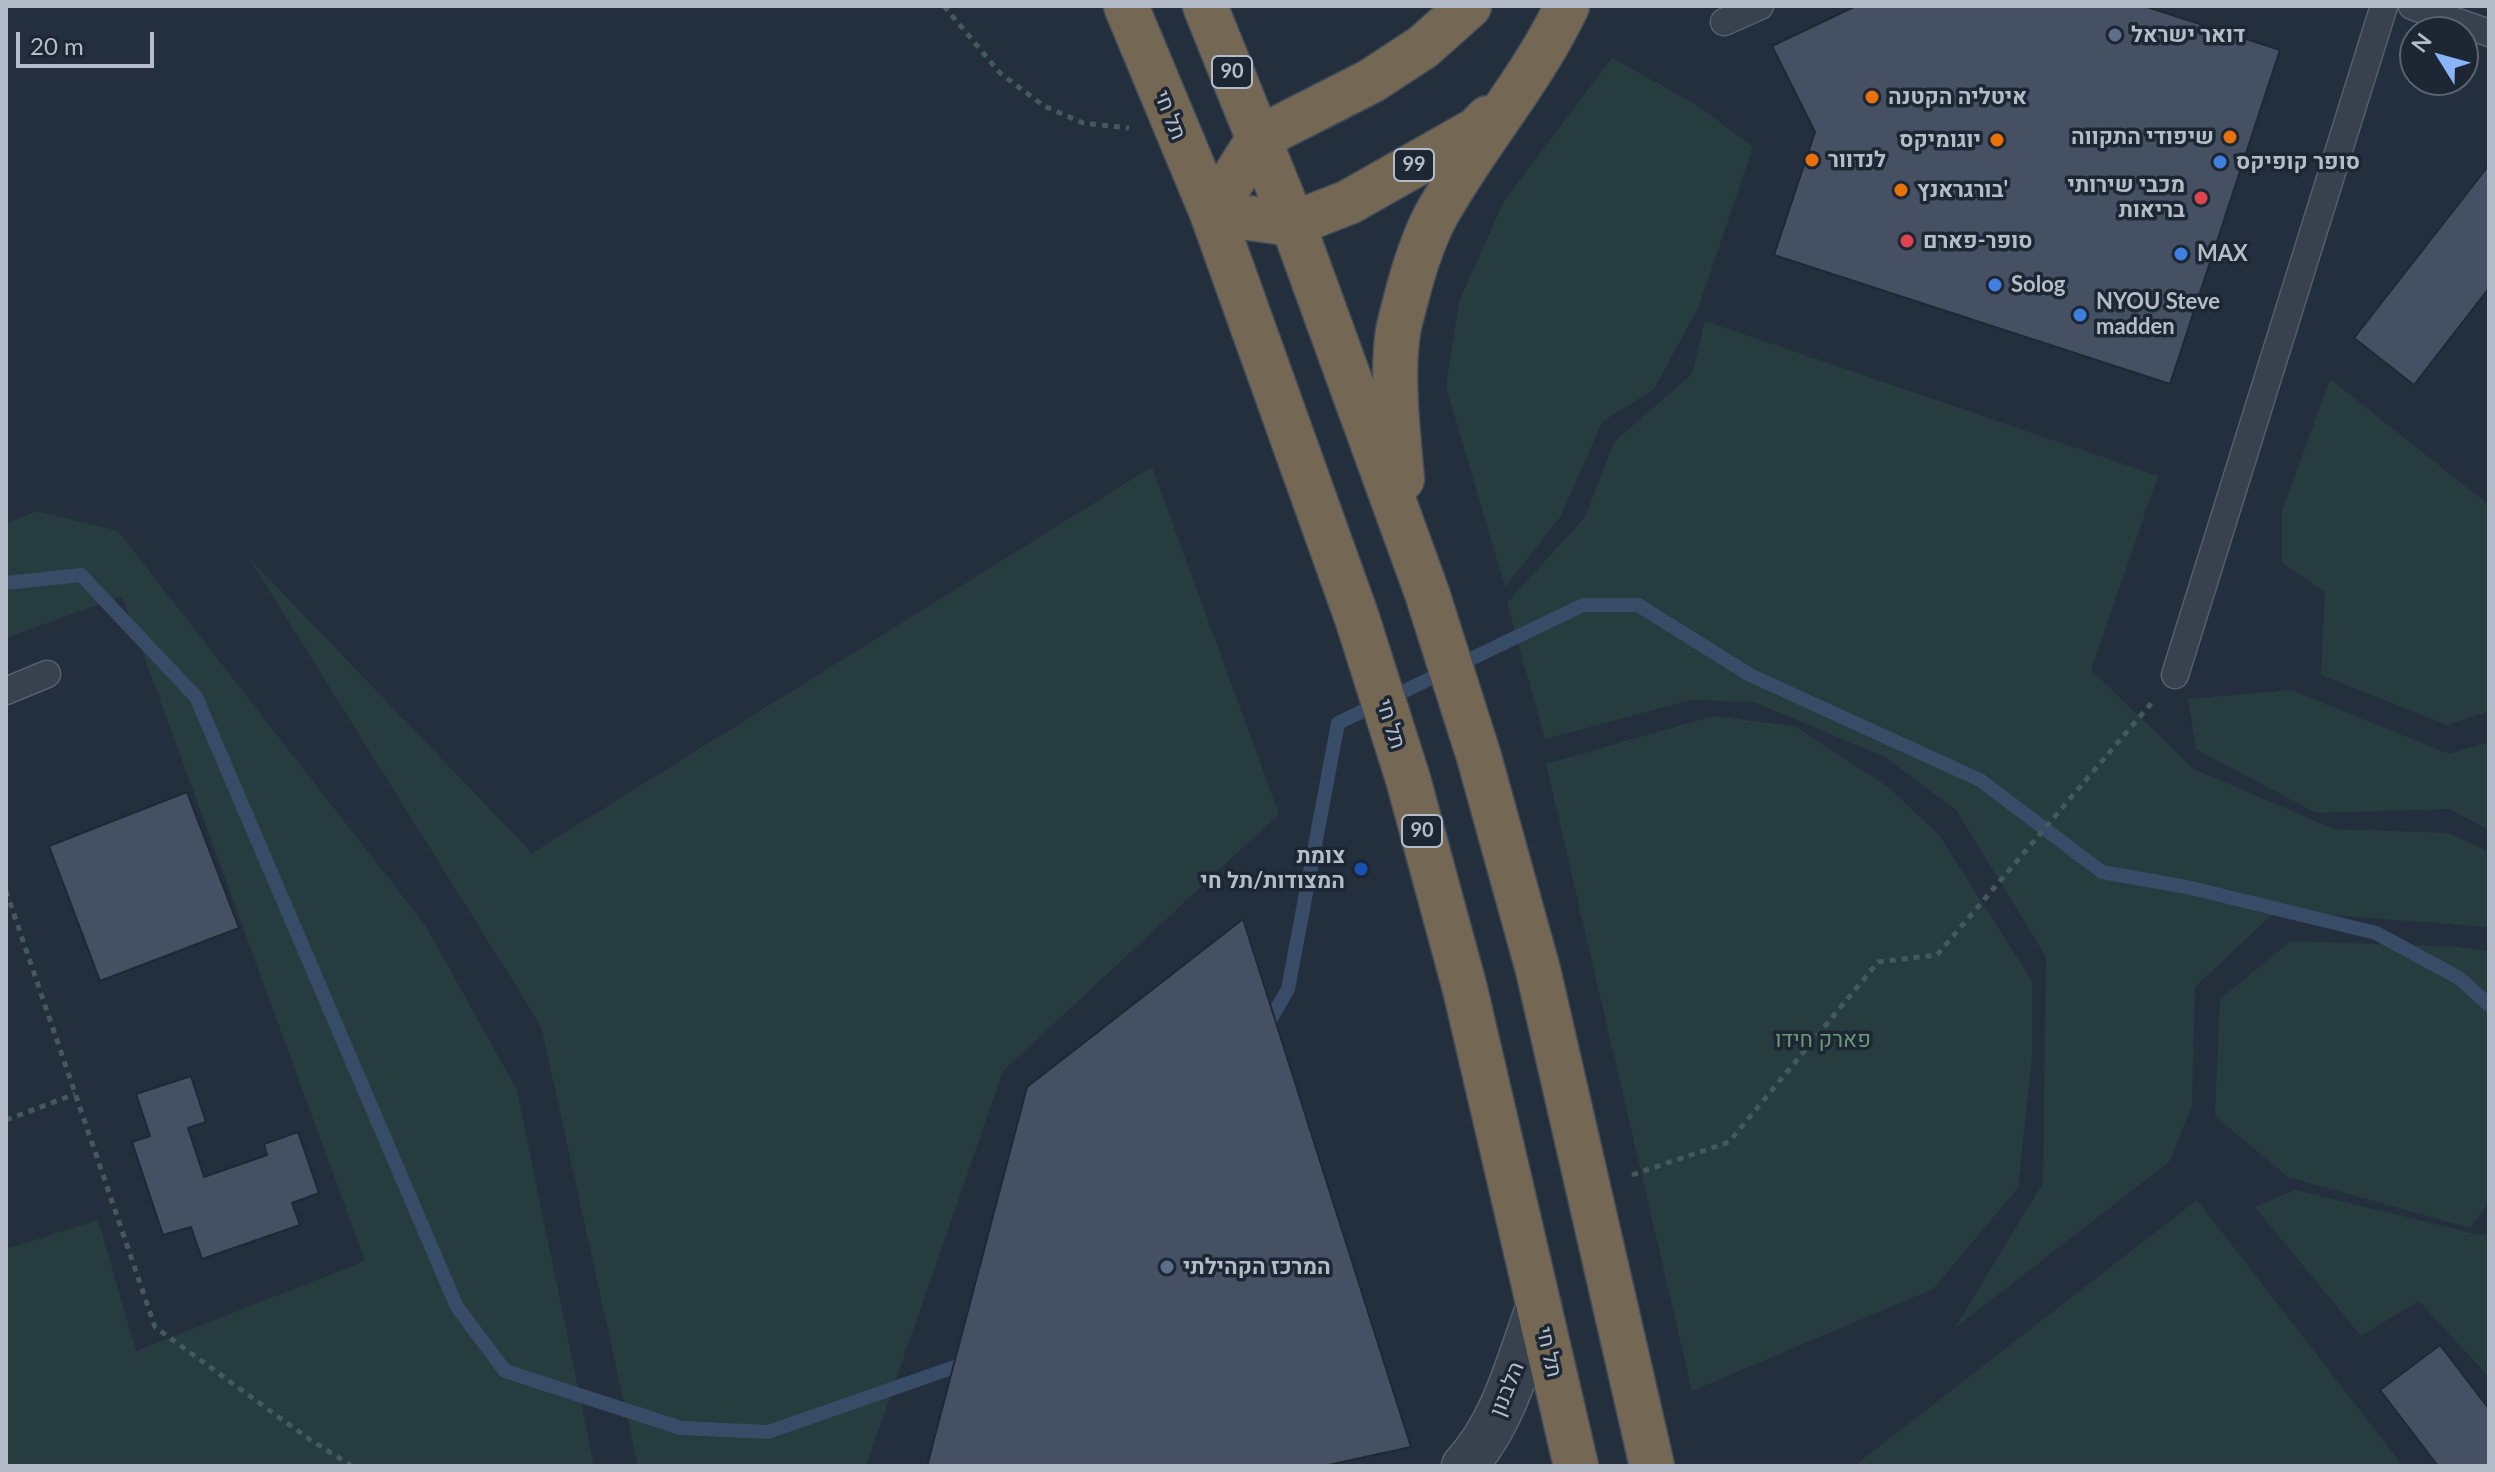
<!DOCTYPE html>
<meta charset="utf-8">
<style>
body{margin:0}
#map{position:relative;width:2495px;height:1472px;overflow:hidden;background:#242f3e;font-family:Lato,sans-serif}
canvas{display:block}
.frame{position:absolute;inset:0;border:8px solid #b4bcc9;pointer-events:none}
.north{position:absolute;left:2399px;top:16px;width:80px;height:80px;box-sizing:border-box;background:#1d2633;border:2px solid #59626f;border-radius:50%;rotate:307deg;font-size:22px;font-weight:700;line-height:32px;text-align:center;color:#b4bcc9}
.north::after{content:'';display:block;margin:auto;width:28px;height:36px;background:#8ab4f8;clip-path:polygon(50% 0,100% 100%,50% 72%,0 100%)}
.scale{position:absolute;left:16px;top:32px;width:138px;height:36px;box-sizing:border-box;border:4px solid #b4bcc9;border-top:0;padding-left:10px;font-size:24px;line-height:28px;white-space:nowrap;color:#b4bcc9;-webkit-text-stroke:6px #1d2633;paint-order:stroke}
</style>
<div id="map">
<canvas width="2495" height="1472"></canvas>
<div class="frame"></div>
<div class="north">N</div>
<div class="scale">20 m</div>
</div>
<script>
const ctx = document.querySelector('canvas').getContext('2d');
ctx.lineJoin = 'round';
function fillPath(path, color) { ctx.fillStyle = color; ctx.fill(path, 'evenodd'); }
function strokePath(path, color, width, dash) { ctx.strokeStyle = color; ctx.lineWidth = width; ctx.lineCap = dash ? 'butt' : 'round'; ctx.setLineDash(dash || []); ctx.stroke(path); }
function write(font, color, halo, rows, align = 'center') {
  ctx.font = font + ' Lato,Heebo,sans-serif'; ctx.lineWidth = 7; ctx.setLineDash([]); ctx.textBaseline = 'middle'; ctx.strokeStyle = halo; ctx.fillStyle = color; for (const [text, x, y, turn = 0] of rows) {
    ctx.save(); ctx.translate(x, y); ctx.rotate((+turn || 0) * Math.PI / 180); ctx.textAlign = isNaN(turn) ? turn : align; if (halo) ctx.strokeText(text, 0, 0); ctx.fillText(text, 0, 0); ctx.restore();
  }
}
fillPath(new Path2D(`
 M1612,58L1697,105L1753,147L1699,306L1654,389L1602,422L1561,516L1505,587L1446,387L1459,301L1504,201Z
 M1705,321L2158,476L2091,670L2194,769L2334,829L2448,833L2489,852V927L2276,911L2195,987L2192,1105L2170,1161L1955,1328L2043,1183L2046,957L1957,811L1885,757L1754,702L1691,700L1545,739L1507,603L1585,517L1614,442L1692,374Z
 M2330,379L2489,505V711L2447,725L2321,675L2325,592L2282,563V511Z
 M1152,467L1279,814L1003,1071L866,1466H638L541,1026L249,558L532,853Z
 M37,511L118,531L425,925L517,1090L594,1466H6V1249L98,1220L136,1351L365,1261L122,596L6,638V524Z
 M2291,690L2449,754L2489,742V830L2449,809L2316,813L2196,749L2188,699Z
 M1713,716L1794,726L1887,786L1939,835L2032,981V1057L2018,1188L1933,1289L1692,1391L1546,764Z
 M2291,941L2458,947L2489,951V1202L2470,1228L2288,1177L2215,1116L2220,999Z
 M2295,1190L2484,1236L2489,1232V1377L2419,1301L2361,1336L2255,1207Z
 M2197,1200L2403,1466H1854Z`), '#263c3f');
strokePath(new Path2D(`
 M6,583L81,575L196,697L457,1307L505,1371L681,1428L768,1432L969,1362
 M1265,1029L1288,989L1338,723L1583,605H1638L1750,675L1980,780L2102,872L2187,887L2376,933L2459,978L2489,1005`), '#394c67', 14);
const building = new Path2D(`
 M1856,6H2144L2280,50L2170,384L1774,255L1815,132L1772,46Z
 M2489,165V288L2414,385L2354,338Z
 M187,792L239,928L100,981L49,846Z
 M1243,919L1411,1447L1324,1466H927L1027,1087Z
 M191,1076L206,1122L188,1128L204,1177L267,1155L264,1144L298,1132L319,1193L292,1203L300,1225L202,1259L191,1227L163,1235L132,1142L150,1136L136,1094Z
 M2440,1345L2489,1409V1466H2438L2380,1390Z`);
fillPath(building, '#455162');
strokePath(building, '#1f2835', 2);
const lane = new Path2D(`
 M2412,6L2489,33
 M1724,22L1760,6
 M2175,675L2384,6
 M6,691L47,674`);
const street = new Path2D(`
 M1464,1466C1504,1423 1519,1360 1539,1306`);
const highway = new Path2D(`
 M1126,6L1212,213L1357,618L1408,779L1465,989L1576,1466
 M1205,6L1293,224L1427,593L1479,757L1538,970L1652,1466
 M1212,213L1293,224L1349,202L1476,130L1488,118
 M1212,213L1259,138L1371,81L1423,47L1469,6
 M1402,479C1398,433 1392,385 1397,339C1398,327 1402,315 1405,303C1412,275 1421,244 1435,217C1475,144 1531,82 1567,6`);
strokePath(lane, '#565f6c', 29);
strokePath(street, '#565f6c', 47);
strokePath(highway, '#434c59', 47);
strokePath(new Path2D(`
 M944,6L1000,73L1044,106L1083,123L1129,128
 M6,891L155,1327L309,1439L352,1466
 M6,1120L75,1094
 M1632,1175L1729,1142L1878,962L1937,955L2154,700`), '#44595c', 5, [6, 6]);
strokePath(lane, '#38414e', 26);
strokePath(street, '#38414e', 44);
strokePath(highway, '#746855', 44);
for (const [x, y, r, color] of [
 [2115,35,8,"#5c6f8a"],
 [1872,97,8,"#e8710a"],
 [2230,137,8,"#e8710a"],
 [1997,140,8,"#e8710a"],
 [1812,160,8,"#e8710a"],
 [2220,162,8,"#3f7fe0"],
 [1901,190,8,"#e8710a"],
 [2201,198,8,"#e0444e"],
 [1907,241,8,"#e0444e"],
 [2181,254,8,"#3f7fe0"],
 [1995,285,8,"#3f7fe0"],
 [2080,315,8,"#3f7fe0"],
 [1361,869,8,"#1a4fb4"],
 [1167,1267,8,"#5c6f8a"]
]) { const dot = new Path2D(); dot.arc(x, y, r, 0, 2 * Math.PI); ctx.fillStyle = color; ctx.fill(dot); strokePath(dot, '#1d2633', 3); }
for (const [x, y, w] of [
 [1232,72,40],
 [1414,165,40],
 [1422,831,40]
]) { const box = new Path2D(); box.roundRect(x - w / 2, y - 16, w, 32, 6); ctx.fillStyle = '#1d2633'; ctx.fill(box); strokePath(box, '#b4bcc9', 2); }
write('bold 20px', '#b4bcc9', null, [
 ["90",1232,72],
 ["99",1414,165],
 ["90",1422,831]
]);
write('bold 22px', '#b4bcc9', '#1d2633', [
 ["דואר ישראל",2131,35],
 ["איטליה הקטנה",1888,97],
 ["שיפודי התקווה",2214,137,"right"],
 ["יוגומיקס",1981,140,"right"],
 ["לנדוור",1828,160],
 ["סופר קופיקס",2236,162],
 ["מכבי שירותי",2185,185,"right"],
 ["בריאות",2185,210,"right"],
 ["בורגראנץ'",1917,190],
 ["סופר-פארם",1923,241],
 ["MAX",2197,254],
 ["Solog",2011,285],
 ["NYOU Steve",2096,302],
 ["madden",2096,327],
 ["צומת",1345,856,"right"],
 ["המצודות/תל חי",1345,881,"right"],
 ["המרכז הקהילתי",1183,1267]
], 'left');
write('22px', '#b4bcc9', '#1d2633', [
 ["תל חי",1170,115,68],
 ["תל חי",1391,724,72],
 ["תל חי",1549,1352,77],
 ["הלבנון",1507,1389,-68]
]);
write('22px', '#6b9a76', '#1d2633', [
 ["פארק חידו",1823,1040]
]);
</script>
